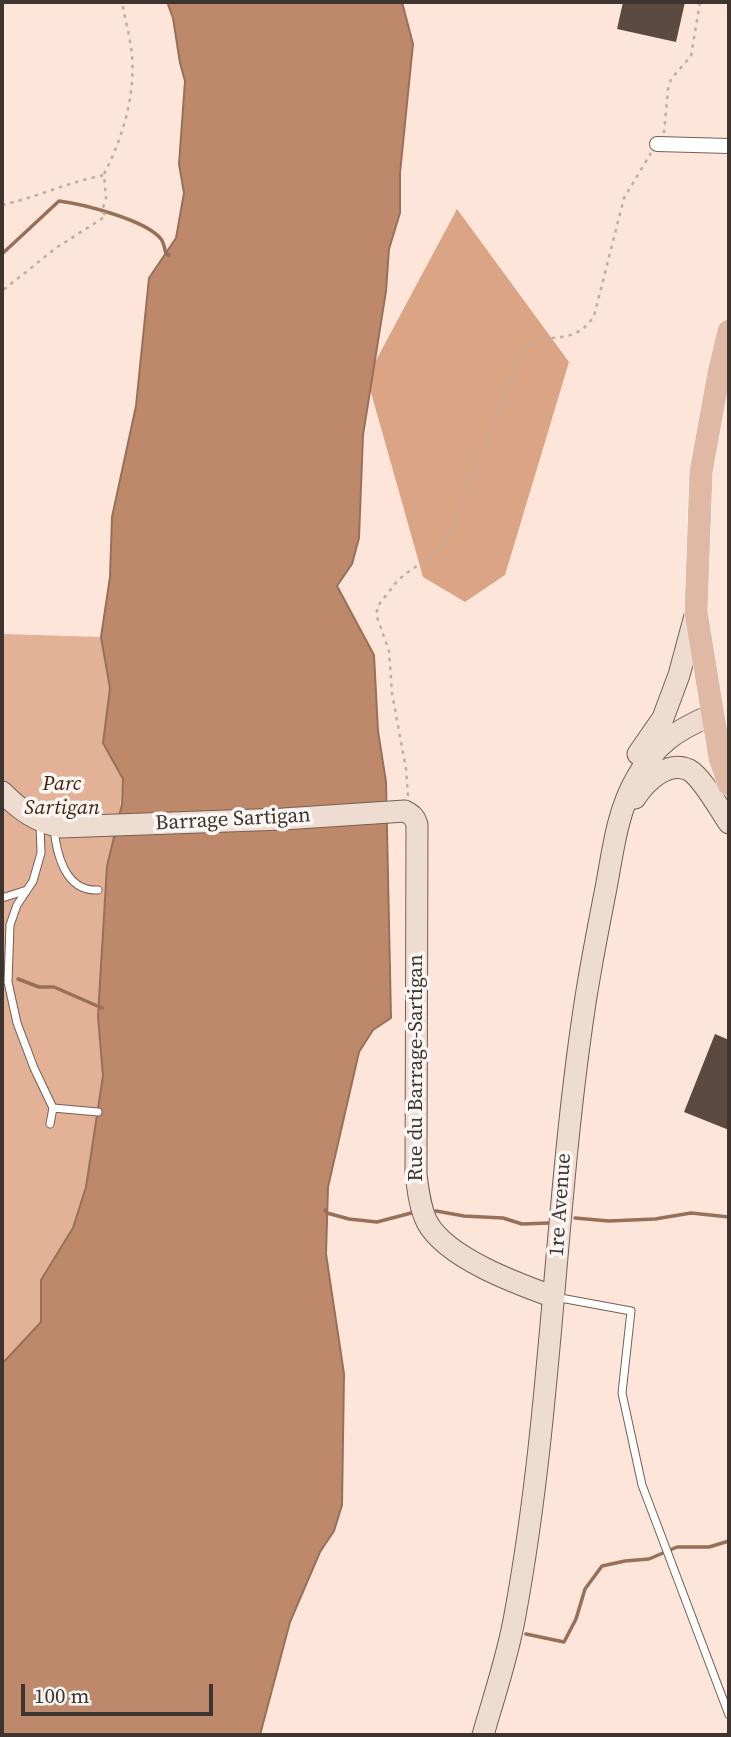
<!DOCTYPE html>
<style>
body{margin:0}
#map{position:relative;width:731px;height:1737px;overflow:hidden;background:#fde6d9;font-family:"Source Serif 4",serif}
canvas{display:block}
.frame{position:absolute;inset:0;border:4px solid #3e3530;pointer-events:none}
.scale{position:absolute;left:21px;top:1684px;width:192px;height:32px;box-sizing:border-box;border:4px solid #3e3530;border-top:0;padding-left:9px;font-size:21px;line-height:24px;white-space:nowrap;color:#3e3530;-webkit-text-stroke:5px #fcf7f5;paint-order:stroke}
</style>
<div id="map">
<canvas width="731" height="1737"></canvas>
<div class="frame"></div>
<div class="scale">100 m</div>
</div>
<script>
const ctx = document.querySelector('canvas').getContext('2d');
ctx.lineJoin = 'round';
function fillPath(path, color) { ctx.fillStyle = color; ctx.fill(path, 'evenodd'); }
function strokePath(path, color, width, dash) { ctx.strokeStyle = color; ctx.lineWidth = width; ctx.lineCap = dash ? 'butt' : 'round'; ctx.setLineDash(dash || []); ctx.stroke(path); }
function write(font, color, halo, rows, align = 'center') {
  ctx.font = font + ' "Source Serif 4",serif'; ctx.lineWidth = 7; ctx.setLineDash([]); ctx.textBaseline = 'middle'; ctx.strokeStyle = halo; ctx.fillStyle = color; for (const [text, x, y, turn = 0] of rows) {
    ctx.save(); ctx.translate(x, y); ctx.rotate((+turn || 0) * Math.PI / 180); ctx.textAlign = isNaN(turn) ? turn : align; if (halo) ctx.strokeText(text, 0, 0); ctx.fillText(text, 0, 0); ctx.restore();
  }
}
fillPath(new Path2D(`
 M2,634L101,637L110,688L103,743L123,779L99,1006L103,1076L86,1187L73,1228L41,1280V1322L2,1364Z`), '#e2b196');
fillPath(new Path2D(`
 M457,209L569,362L505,575L465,602L423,577L370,389L374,364Z`), '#dba485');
const water = new Path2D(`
 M167,2H402L413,44L400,173V213L389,249L386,291L363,435L359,538L352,564L337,586L374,655L378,731L386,782L391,1018L373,1030L359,1052L328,1187L326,1254L344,1374L342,1505L334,1531L320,1552L290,1622L260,1735H2V1364L41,1322V1280L73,1228L86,1187L103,1076L98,1016L107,866L122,804L123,779L103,743L110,688L101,637L110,577L112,517L136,406L149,278L176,238L184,193L179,164L185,81L180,63L173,18Z`);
fillPath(water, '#be896b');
strokePath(water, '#987059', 2);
strokePath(new Path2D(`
 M2,254L59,201C83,204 146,220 161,239C164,243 165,250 166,254L169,255
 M18,979L39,987H54L102,1008
 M325,1210L327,1213L349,1219L377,1222L415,1212
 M436,1211L464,1216L503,1218L522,1224L549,1223
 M575,1218L609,1221L655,1219L691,1213L729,1217
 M526,1634L564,1642L576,1619L585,1589L602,1566L625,1561L649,1559L677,1547H709L729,1541`), '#987059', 3.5);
fillPath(new Path2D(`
 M623,2H685L676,42L617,29Z
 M715,1034L729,1040V1130L684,1112Z`), '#5c493f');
const lane = new Path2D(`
 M40,823L41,853L33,881L17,905L10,925L8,982L17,1023L34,1068L53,1108L50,1124
 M54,827C56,853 65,892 98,890
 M2,898L27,890
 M53,1108L98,1112
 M555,1297L631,1311L622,1393L642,1485L729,1715`);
const street = new Path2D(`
 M657,144L729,146`);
const secondary = new Path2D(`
 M638,754L663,718L679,675L696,612
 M2,792C20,810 36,822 61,827L283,819L405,811C412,815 415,817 417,825L416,1174C418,1190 420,1208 427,1222C446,1258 518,1284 554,1297
 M635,798C646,781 668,760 689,770C702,777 720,810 729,823
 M483,1735C494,1696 508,1656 515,1615C552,1415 554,1211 584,1010C590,969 598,929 606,888C613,851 617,812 636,779C655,744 676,730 712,715`);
const primary = new Path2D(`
 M729,331L719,373L701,472L696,612L720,758L729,784`);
strokePath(lane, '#736054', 9);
strokePath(street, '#736054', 16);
strokePath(secondary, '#736054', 23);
strokePath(primary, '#fff', 24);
strokePath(new Path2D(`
 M664,133L668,89L671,79L691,56L700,2
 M104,174C123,137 135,97 132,55C130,37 125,19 122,2
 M2,205C37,197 69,182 104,175L106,198L102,211L106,216L56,248L2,291
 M408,796L406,769L392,693L389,651L377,617V607L398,580L412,569L435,555L447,538L480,461L520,355C539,324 570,353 594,316L624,198L651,153`), '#bfada3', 2.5, [3.5, 5]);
strokePath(lane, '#fff', 7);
strokePath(street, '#fff', 14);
strokePath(secondary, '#efdcd1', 21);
strokePath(primary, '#dfb9a3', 23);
write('italic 21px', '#421f06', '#fcf7f5', [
 ["Parc",62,785],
 ["Sartigan",62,809]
]);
write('21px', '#3e3530', '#fcf7f5', [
 ["Barrage Sartigan",233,820,-3],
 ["Rue du Barrage-Sartigan",417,1068,-90],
 ["1re Avenue",561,1205,-86]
]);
</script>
